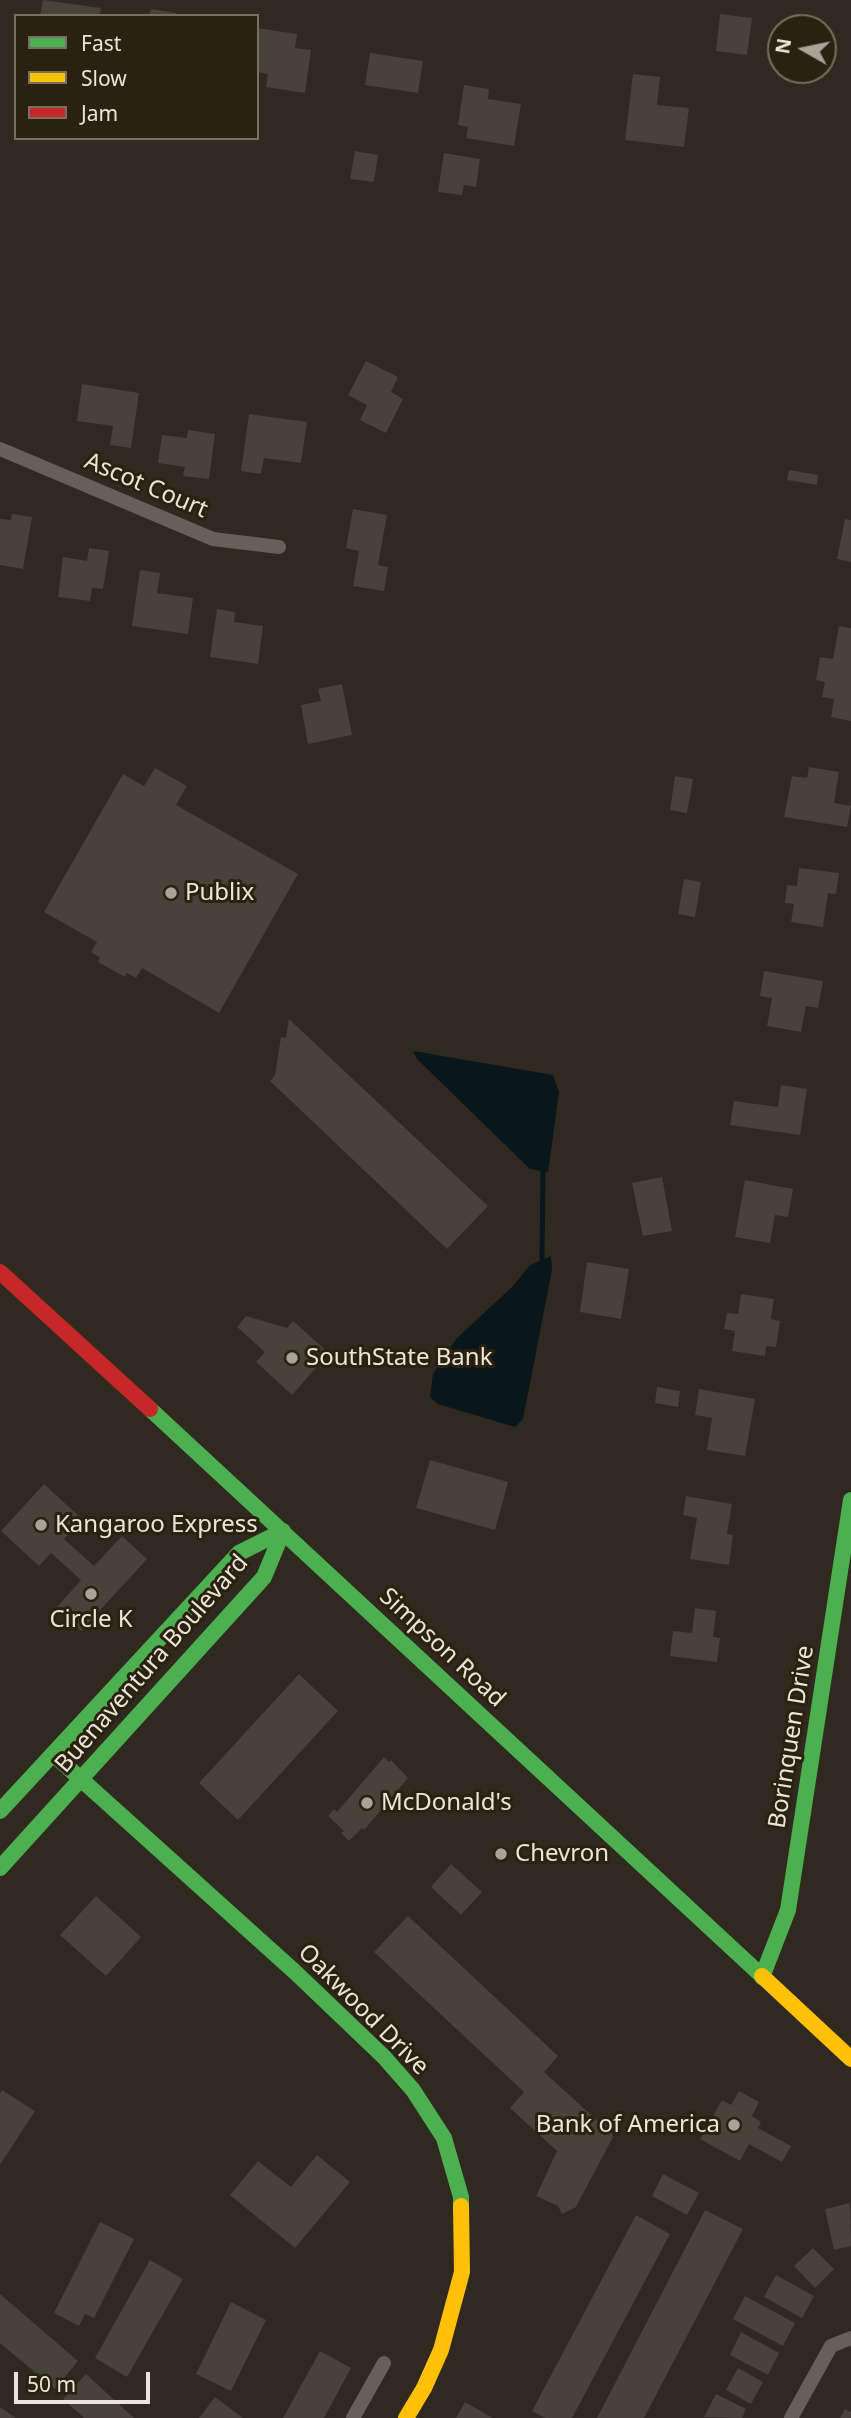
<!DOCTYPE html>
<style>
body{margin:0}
#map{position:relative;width:851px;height:2418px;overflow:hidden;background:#2f291f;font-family:"Noto Sans",sans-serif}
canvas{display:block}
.legend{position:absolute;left:14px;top:14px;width:245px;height:126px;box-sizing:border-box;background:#2b2110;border:2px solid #786f61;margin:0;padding:9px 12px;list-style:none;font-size:21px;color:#ece4da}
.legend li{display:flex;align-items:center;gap:14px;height:35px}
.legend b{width:35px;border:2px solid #786f61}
.north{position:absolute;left:767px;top:14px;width:70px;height:70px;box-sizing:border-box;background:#2b2110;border:2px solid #786f61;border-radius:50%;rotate:279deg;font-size:19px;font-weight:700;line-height:28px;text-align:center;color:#ece4da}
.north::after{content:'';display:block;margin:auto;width:24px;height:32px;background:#aaa399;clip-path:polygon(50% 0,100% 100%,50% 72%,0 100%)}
.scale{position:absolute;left:14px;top:2372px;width:136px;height:32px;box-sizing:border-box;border:4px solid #ece4da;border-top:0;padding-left:9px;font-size:21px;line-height:24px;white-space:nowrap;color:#ece4da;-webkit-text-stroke:5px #2b2110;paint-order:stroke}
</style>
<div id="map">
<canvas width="851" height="2418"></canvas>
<ul class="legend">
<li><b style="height:9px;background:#4caf50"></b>Fast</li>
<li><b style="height:9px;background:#ffc107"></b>Slow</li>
<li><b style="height:9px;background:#c62828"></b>Jam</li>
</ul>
<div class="north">N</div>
<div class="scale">50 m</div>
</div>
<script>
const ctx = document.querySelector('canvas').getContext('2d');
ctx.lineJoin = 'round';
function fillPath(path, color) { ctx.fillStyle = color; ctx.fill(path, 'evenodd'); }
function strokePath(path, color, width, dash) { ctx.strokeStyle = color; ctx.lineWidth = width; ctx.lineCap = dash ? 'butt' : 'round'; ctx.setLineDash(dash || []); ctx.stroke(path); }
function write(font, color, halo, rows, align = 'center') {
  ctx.font = font + ' "Noto Sans",sans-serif'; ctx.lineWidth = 6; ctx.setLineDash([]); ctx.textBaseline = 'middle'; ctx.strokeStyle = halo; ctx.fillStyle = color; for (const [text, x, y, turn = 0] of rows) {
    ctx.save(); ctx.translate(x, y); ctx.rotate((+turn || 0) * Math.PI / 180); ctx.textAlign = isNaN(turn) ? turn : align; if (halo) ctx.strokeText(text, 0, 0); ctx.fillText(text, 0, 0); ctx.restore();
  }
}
fillPath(new Path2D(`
 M413,1051L553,1075L559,1092L548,1172L530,1169L417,1059Z
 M551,1256L552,1270L523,1419L515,1427L438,1404L430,1397L433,1374L456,1339L513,1286L530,1265Z`), '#09171c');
strokePath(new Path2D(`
 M542,1259L543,1172`), '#09171c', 5);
fillPath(new Path2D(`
 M43,0L101,8L99,16H40Z
 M151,9L176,13V16H149Z
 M720,14L752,18L747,55L716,51Z
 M257,28L297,34L295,48L311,50L305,93L266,87L268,74L257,72Z
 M370,53L423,61L418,93L365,85Z
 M633,74L660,77L657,105L689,108L684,147L625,140Z
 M464,85L489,89L488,99L521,104L514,146L466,138L468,127L458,125Z
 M355,151L378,155L374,182L350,179Z
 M444,153L480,159L476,187L464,185L462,195L438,192Z
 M366,361L398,377L391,392L403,399L386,433L360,420L367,405L348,395Z
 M82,384L139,393L131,448L110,445L113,426L77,421Z
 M249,414L307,422L301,463L264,458L261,474L241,471Z
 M188,430L215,434L209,479L183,476L185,467L158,463L162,435L187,438Z
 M789,470L818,475L817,485L787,480Z
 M353,509L387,515L378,565L388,567L384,591L353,586L359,551L346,548Z
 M12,514L32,517L23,569L0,565V519L11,520Z
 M845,519L851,520V562L837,559Z
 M89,548L109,551L103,589L92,588L90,601L58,597L63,557L87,561Z
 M140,570L160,573L157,593L193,598L188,634L132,626Z
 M217,609L235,612L234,622L263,626L258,664L210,657Z
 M839,626L851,628V721L831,717L834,699L822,697L825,682L816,680L820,657L833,659Z
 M342,684L352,735L308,744L301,705L321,701L318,689Z
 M809,767L839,772L834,803L851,806L847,827L784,817L792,776L807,778Z
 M155,768L187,786L176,805L298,874L219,1013L142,968L136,978L127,973L125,977L98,962L100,958L91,952L97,942L44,912L123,774L144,786Z
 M675,776L693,779L687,813L670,810Z
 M799,868L839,873L836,894L828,893L823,927L791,922L794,904L785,903L787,885L797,886Z
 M684,879L701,882L695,917L678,914Z
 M764,971L823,981L818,1008L806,1006L801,1032L767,1026L772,998L760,996Z
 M289,1019L488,1206L447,1249L270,1081L275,1075L281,1037L286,1038Z
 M781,1085L807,1089L800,1135L730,1125L734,1101L778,1107Z
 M662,1177L672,1231L643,1236L632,1183Z
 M745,1180L793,1189L788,1217L775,1215L770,1243L735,1237Z
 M587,1262L629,1269L621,1319L580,1312Z
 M741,1294L774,1299L771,1319L780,1321L776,1347L766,1346L765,1356L732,1351L735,1331L724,1329L727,1313L738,1314Z
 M246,1316L287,1328L293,1321L329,1353L292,1395L256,1362L265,1352L237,1327Z
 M657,1387L680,1391L678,1407L655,1403Z
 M699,1389L755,1399L745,1456L707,1450L712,1418L695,1415Z
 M430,1460L508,1482L495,1530L416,1508Z
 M44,1484L82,1519L64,1539L94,1566L122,1536L147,1559L81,1631L56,1608L81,1580L51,1553L39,1566L1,1531Z
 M686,1496L732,1504L727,1534L733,1535L729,1565L690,1559L697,1518L683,1515Z
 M695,1608L716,1611L713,1637L720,1638L717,1662L670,1656L673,1631L692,1633Z
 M299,1674L338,1711L238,1820L199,1783Z
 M384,1757L389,1762L391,1760L408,1778L364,1830L362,1828L349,1841L341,1833L344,1831L328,1816L334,1809L337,1812Z
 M451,1864L482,1892L461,1915L431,1887Z
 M96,1896L141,1937L106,1976L60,1935Z
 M408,1916L558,2056L544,2072L601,2124H610L613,2137L576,2207L562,2214L558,2206L536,2196L557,2151L510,2108L524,2092L374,1952Z
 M2,2090L35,2111L0,2165V2094Z
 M739,2091L759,2102L752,2116L761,2122L758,2128L791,2146L782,2162L749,2144L740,2161L700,2139L722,2100L731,2105Z
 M317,2155L350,2182L295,2248L230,2195L258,2161L291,2187Z
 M663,2174L699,2193L687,2215L652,2196Z
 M850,2203L851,2246L834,2250L825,2209Z
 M705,2210L743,2229L644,2418H597Z
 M636,2215L670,2234L572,2418H545L532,2411Z
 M100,2222L134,2239L94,2318L85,2314L79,2326L54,2313Z
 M813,2248L834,2269L815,2288L794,2266Z
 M150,2260L183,2279L127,2377L95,2358Z
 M776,2275L814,2296L802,2318L764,2297Z
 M0,2294L78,2361L55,2389L0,2343Z
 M745,2296L795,2323L783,2346L733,2319Z
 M231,2302L266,2320L231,2391L196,2374Z
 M741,2332L779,2353L768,2375L730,2355Z
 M320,2351L351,2368L324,2418H283Z
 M738,2368L763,2382L751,2404L726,2390Z
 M86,2374L134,2418H84L63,2399Z
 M716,2394L746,2409L742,2418L704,2417Z
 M215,2397L243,2418H199Z
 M465,2402L493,2418H456Z
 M0,2407L16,2418H0Z
 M845,2409L851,2412V2418H840Z`), '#47423a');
strokePath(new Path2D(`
 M0,449L213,539L279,547
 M353,2418L384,2363
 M791,2418L831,2346L851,2338`), '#656059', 14);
strokePath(new Path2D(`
 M150,1409L762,1976
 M53,1754L295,1972L384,2057L413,2090L444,2138L461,2197V2206
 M0,1811L239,1553L283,1531
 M0,1868L264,1577L283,1531
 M762,1977L788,1910L851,1500`), '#4caf50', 16);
strokePath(new Path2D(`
 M762,1976L851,2059
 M406,2418L424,2388L441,2350L462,2272L461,2206`), '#ffc107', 16);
strokePath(new Path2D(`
 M0,1272L150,1409`), '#c62828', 16);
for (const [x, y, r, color] of [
 [171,893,7,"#aaa399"],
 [292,1358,7,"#aaa399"],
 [41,1525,7,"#aaa399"],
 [91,1594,7,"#aaa399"],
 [367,1803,7,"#aaa399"],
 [501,1854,7,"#aaa399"],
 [734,2125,7,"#aaa399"]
]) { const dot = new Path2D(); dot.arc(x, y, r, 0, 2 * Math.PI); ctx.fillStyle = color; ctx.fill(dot); strokePath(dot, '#2b2110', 2.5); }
write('24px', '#ece4da', '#2b2110', [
 ["Ascot Court",146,486,23],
 ["Simpson Road",442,1648,43],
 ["Buenaventura Boulevard",152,1664,-49],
 ["Borinquen Drive",792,1737,-81],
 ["Oakwood Drive",363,2010,45]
]);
write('24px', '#ece4da', '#2b2110', [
 ["Publix",185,893],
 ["SouthState Bank",306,1358],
 ["Kangaroo Express",55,1525],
 ["Circle K",91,1620,"center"],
 ["McDonald's",381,1803],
 ["Chevron",515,1854],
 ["Bank of America",720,2125,"right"]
], 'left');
</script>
